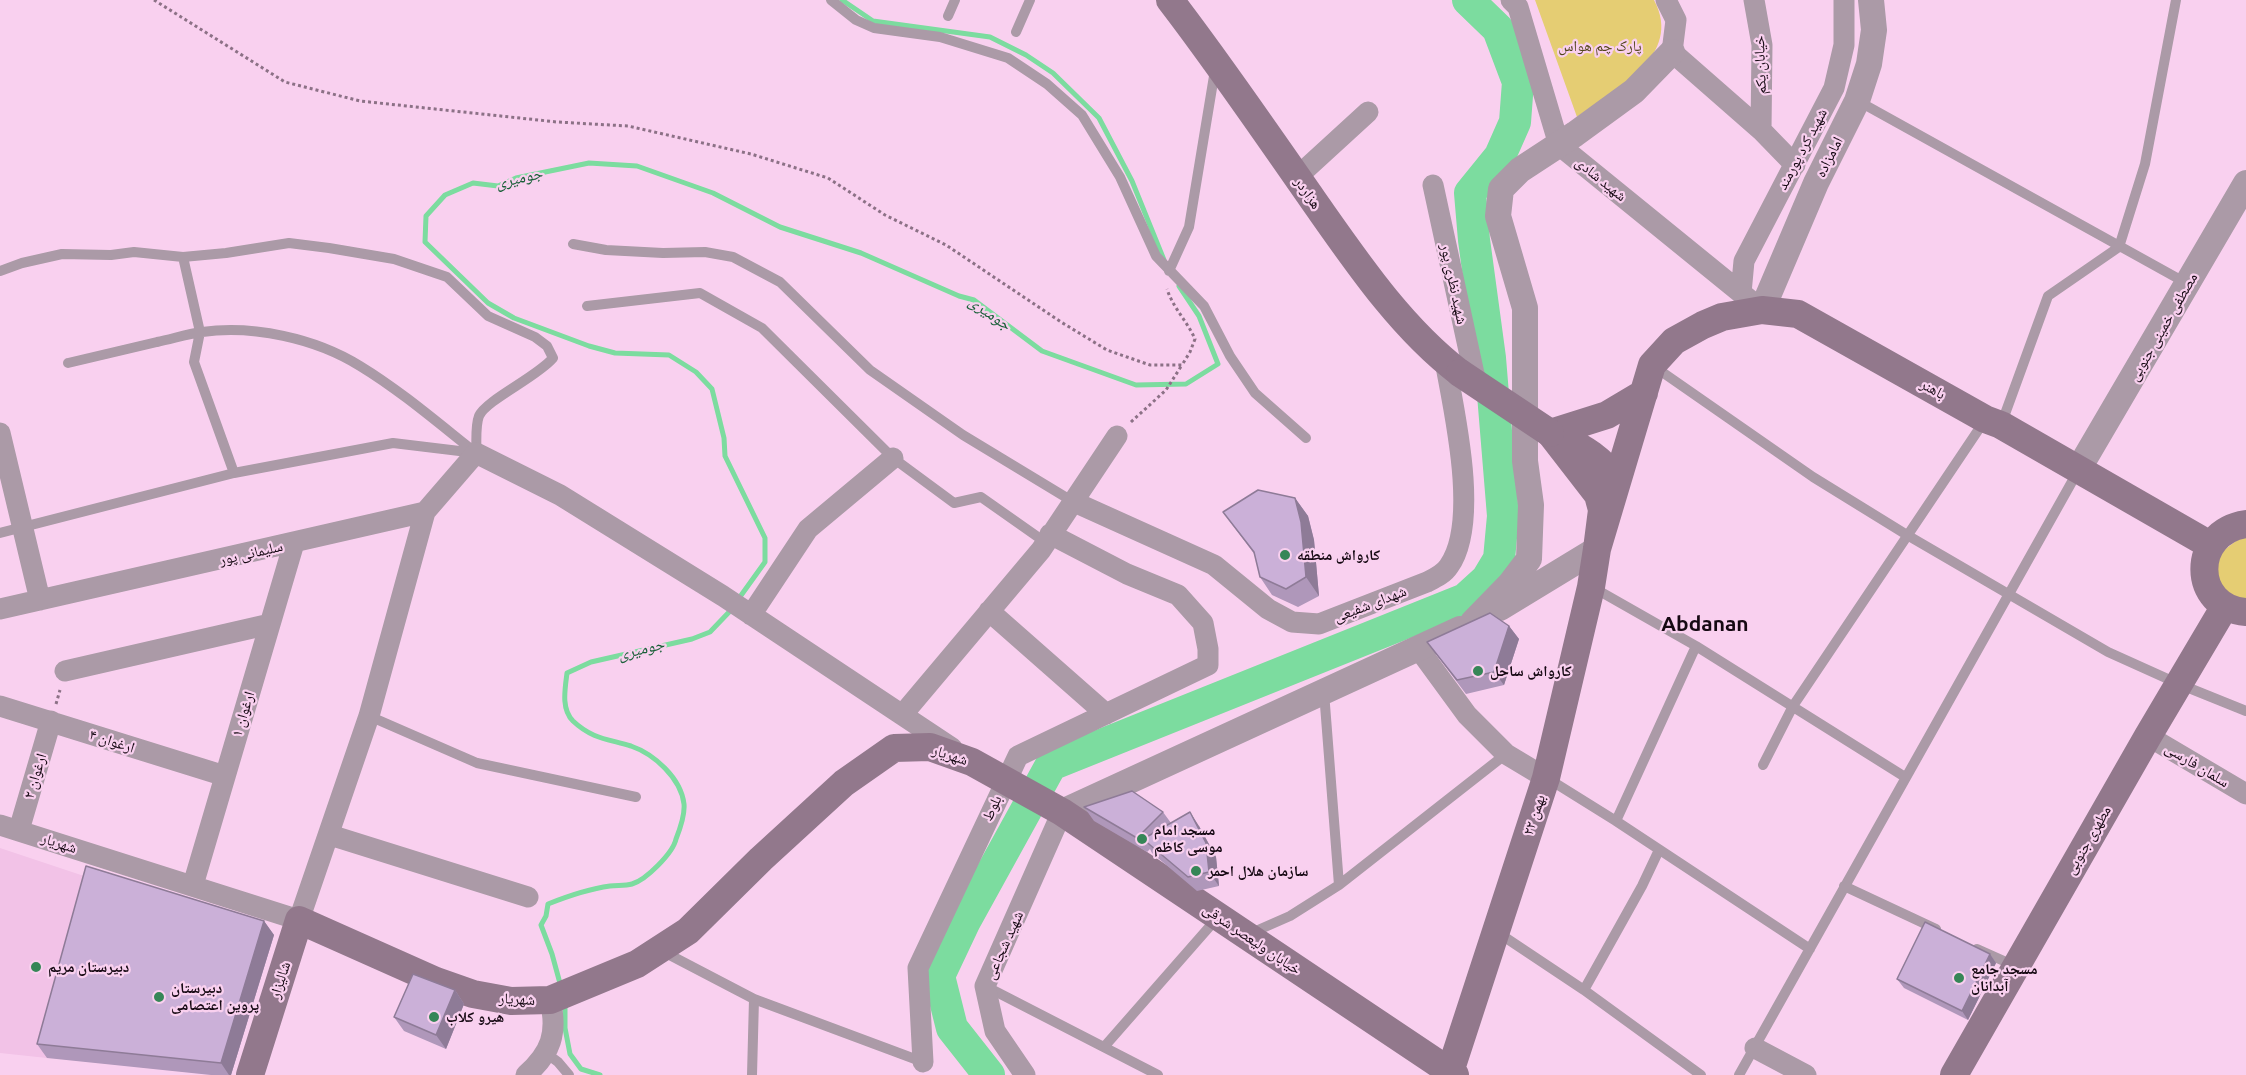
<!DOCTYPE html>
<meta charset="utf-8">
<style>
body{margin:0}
canvas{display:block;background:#f9d0ef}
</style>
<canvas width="2246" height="1075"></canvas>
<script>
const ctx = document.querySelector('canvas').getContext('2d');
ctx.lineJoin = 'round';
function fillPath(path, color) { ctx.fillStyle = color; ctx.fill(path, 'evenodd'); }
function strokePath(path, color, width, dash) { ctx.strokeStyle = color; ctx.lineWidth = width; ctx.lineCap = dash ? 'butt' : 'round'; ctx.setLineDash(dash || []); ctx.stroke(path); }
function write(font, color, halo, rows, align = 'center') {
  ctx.font = font + ' Ubuntu,"Noto Naskh Arabic",sans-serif'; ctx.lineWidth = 4.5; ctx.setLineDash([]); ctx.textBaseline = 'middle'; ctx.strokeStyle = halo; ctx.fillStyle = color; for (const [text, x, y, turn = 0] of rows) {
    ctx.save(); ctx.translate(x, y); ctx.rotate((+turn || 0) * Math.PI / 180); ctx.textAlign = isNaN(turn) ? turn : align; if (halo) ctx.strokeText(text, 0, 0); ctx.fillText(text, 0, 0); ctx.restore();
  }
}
fillPath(new Path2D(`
 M0,848L96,880L47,1058L0,1053Z`), '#f2c2e7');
fillPath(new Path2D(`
 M1535,0H1654C1684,56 1615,90 1577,117Z
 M2246,533V604L2222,592L2214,558Z`), '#e5cd73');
strokePath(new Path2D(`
 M842,0L873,21L990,37L1026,55L1053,73L1099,118L1132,181L1164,260
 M737,601L765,562V538L725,456L724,438L712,389L696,372L669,355L615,353L589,346L514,318L488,303L425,242L426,216L445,195L473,183L498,186L516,178L589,163L637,166L713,193L780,227L861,253L959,296L974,300L1042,351L1136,385L1186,384L1218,364L1199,316L1179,286
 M561,987L552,954L541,925L546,916L548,904C568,896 588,889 610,886C617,885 625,886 632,884C646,880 673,853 676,839C680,829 685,815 684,804C681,778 654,754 631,746C608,739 592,739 573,721C561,709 565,689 567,673L591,662L692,639L710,632L732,609
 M565,1002V1028L570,1054L581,1069L600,1075`), '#7cdc9f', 5);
strokePath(new Path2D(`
 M989,1075L952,1028L939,976L965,921L1051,765L1465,599L1487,579L1499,559L1503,516L1490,358L1474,240L1470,193L1500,156L1515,122L1518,82L1498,29L1468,0`), '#7cdc9f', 32);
strokePath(new Path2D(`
 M154,0L285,82L360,101L557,122L628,126L751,154L828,178L885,215L946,245L1061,322L1107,350L1150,365H1182L1190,352L1195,339C1187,321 1173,308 1167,289
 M1131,422L1166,390L1182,365
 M56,704L60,690`), '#8c7186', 3, [3, 3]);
strokePath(new Path2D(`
 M831,0L856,20L874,28L940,37L1008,58L1047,84L1082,115L1120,177L1156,256L1204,306L1230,356L1255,393L1306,438
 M948,16L955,0
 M1016,32L1030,0
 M1858,101L2188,284
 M573,244L606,250L663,253L705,252L733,257L780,282L870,370L963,435L1072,501
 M183,257L200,332L194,362L234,473
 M0,271L22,263L62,254L111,255L134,252L183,257L226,253L289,243L329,248L394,259L447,277L488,316L535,337L547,346L553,358C537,377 486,400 479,416C475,426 477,442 476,453
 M1169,271L1189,227L1215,70
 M587,306L700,293L762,328L893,458L954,503L981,497L1045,542
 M68,363C98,356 128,349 157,342C172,339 187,334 202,332C253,325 315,338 360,366C401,391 438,423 476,453
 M1652,365L1813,477L1907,535L2108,652L2179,684L2246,711
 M2001,425L2048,296L2119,247L2145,164L2176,0
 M0,533L234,473L393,443L476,453
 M1594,588L1696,646L1905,777
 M1324,692L1339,885
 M369,716L477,763L636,797
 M1763,765L1793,706L1985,420
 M1547,778L1616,821L1810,949
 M1616,821L1696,646
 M1844,886L1936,929
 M1497,932L1584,990L1701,1075
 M1249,934L1290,916L1339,885L1506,754
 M1977,949L2015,966
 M662,951L754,999L752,1075
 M985,986L1158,1075
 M1584,990L1642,886L1659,850
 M754,999L923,1062
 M1104,1047L1218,917
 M546,1053L558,1062L569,1075
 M1739,1075L2078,471`), '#ab9aa7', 10);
strokePath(new Path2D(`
 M1511,0L1518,7L1559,145L1762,310
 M1666,0L1676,20L1672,52L1761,130L1795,165
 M1754,0L1762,45L1761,130
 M1297,177L1368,112
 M1433,185L1476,383
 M1741,293L1744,261L1834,88L1844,45V0
 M0,433L40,600
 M1072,501L1214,565L1268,609L1292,622L1319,624L1427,582C1435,578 1444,574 1449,566C1480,522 1454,411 1445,361
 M0,609L425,512L476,453L560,495L723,596L952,748
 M989,611L1106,714
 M751,615L808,529L893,458
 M1418,648L1467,715L1506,754L1546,778
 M65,671L270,624
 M0,706L225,776
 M903,714L1041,550L1117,436
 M2148,736L2246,794
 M0,825L299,920L369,716L425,512
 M19,830L51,721
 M330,835L528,897
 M193,885L294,543
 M1755,1048L1806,1075
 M923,1062L918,968L1018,756L1208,665V649L1203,623L1178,595L1127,574L1050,534
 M526,1075C551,1053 558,1033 550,1000
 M1025,1075L995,1031L985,986L1062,812`), '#ab9aa7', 21);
strokePath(new Path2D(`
 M1762,310L1816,183L1857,101L1869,64L1874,30L1871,0
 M2078,470L2246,183
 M1500,608L1597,549
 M1473,622L1510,584L1529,559L1531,505L1525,461V308L1498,216L1501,189L1520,170L1575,134L1634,91L1672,52
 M1062,812L1460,629`), '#ab9aa7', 26);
strokePath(new Path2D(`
 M1170,0C1220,65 1266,133 1313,200C1356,261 1400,327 1460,373
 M1550,433L1607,415L1644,393
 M1560,437C1584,448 1602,459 1617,481
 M2246,524C2190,532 2191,608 2246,612
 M1597,549L1652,365L1674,341L1703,325L1722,317L1762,310L1798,314L1985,419L2001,425L2210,545
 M250,1075L299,920L436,981L473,994L511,1001L550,1000L637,964L688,931L761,859L844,783L894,748L930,747L972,762L1062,812L1455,1075
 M1449,1075L1546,778L1591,587L1597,549L1602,510L1598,495L1550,433
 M1954,1075L2148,736L2225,606`), '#92788c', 28);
strokePath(new Path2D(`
 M1460,373L1550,433`), '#92788c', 28);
fillPath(new Path2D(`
 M1295,498L1308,516L1314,540L1319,596L1298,607L1272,595L1260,577L1255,555L1223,512Z
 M1509,626L1519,639L1504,685L1466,694L1427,642Z
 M1084,807L1163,812L1171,823L1199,826L1216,857L1219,886L1197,891L1152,853L1150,849L1147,852L1094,821Z
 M264,921L274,935L231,1075H211L47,1058L37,1044Z
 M1990,954L1996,963L1968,1020L1904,988L1897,979Z
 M455,990L464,1004L446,1049L404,1031L394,1017Z`), '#af97ba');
fillPath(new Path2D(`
 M1295,498L1308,516L1314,540L1319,596L1306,577Z
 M1509,626L1519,639L1504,685L1494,672Z
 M1190,812L1199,826L1216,857L1219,886L1209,872Z
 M264,921L274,935L231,1075H229L221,1063Z
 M1990,954L1996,963L1968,1020L1962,1011Z
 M455,990L464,1004L446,1049L436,1035Z`), '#8e7b97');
const building = new Path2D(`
 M1258,490L1295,498L1301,522L1306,577L1286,589L1260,577L1254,552L1223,512Z
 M1490,613L1509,626L1494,672L1457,680L1427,642Z
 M1132,791L1163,812L1137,838L1084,807Z
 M1190,812L1206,843L1209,872L1188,877L1143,839Z
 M86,866L264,921L221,1063L37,1044Z
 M1925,922L1990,954L1962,1011L1897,979Z
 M413,974L455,990L436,1035L394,1017Z`);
fillPath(building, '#cbb0d8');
strokePath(building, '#8e7b97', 1.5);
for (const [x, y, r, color] of [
 [1285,555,6,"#368657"],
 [1478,671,6,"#368657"],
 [1142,839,6,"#368657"],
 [1196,871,6,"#368657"],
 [36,967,6,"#368657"],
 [1959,978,6,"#368657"],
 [159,997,6,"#368657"],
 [434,1017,6,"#368657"]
]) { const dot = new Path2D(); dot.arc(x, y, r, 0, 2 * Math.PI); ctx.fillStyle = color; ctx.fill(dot); strokePath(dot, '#f9d0ef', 2); }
write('15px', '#52461c', '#f9d0ef', [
 ["پارک چم هواس",1600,46]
]);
write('15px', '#160913', '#f9d0ef', [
 ["خیابان یکم",1760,65,-92],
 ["شهید کرد پورمند",1802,149,-62],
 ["امامزاده",1829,157,-63],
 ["شهید شادی",1601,179,39],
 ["هزاردر",1308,193,55],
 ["شهید نظری پور",1454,284,78],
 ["مصطفی خمینی جنوبی",2163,327,-60],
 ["باهنر",1933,389,29],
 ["سلیمانی پور",251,553,-13],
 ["شهدای شفیعی",1370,604,-21],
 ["ارغوان ۱",243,714,-73],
 ["ارغوان ۴",112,741,18],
 ["شهریار",950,755,18],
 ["سلمان فارسی",2197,765,31],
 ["ارغوان ۲",35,776,-73],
 ["بلوط",992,808,-65],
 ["۲۲ بهمن",1534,815,-72],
 ["مطهری جنوبی",2088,840,-60],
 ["شهریار",59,843,18],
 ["خیابان ولیعصر شرقی",1252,939,34],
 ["شهید شجاعی",1004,945,-66],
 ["شالیزار",280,980,-72],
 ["شهریار",517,999,3]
]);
write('bold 15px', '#160913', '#f9d0ef', [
 ["کارواش منطقه",1297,555],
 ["کارواش ساحل",1490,671],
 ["مسجد امام",1154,830],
 ["موسی کاظم",1154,847],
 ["سازمان هلال احمر",1208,871],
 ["دبیرستان مریم",48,967],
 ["مسجد جامع",1971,969],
 ["آبدانان",1971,986],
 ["دبیرستان",171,988],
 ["پروین اعتصامی",171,1005],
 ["هیرو کلاب",446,1017]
], 'left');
write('italic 16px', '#195f38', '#f9d0ef', [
 ["جومیری",519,178,-13],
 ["جومیری",990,313,35],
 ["جومیری",641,649,-14]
]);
write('bold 21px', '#160913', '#f9d0ef', [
 ["Abdanan",1705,624]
]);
</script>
